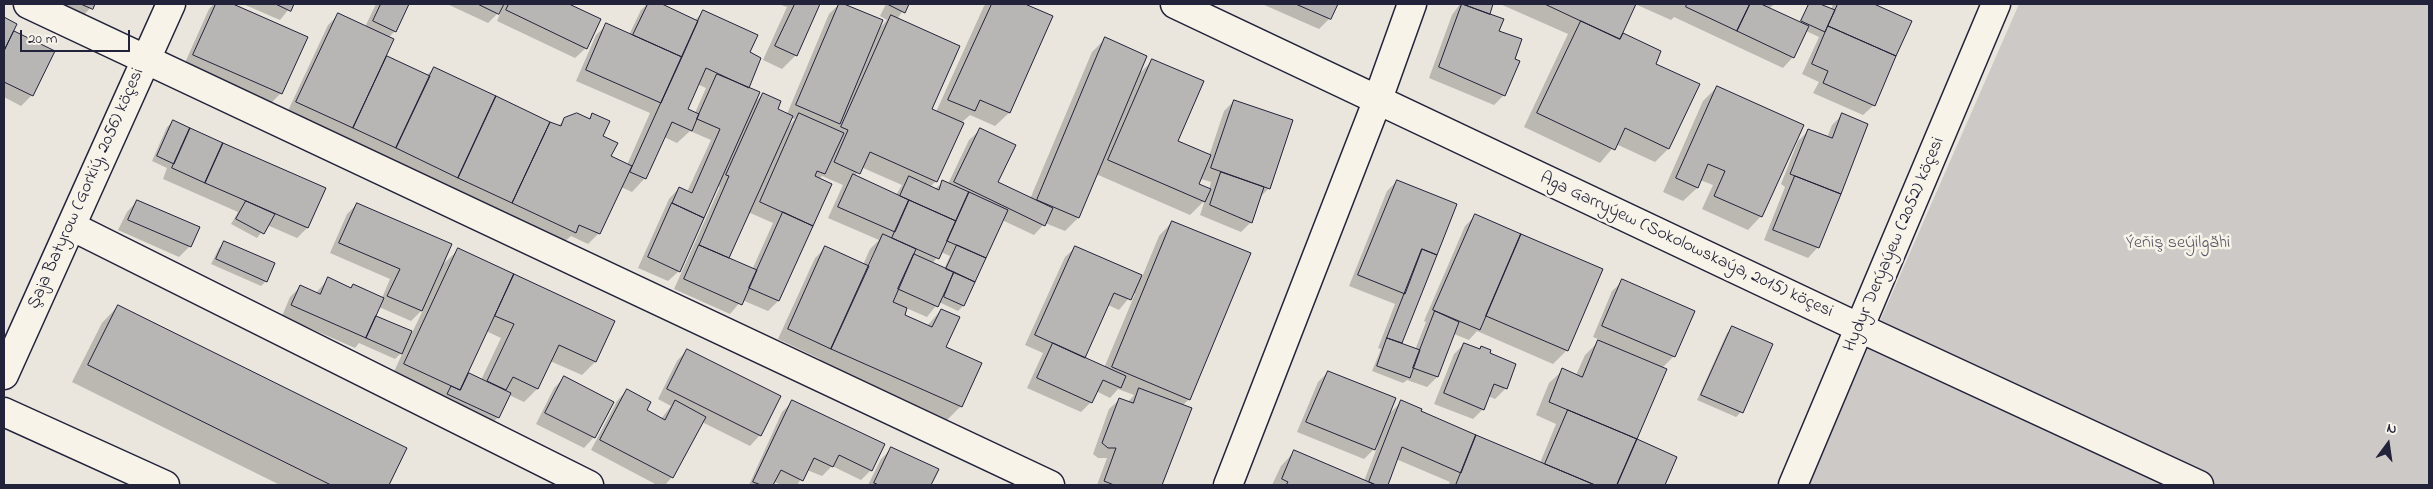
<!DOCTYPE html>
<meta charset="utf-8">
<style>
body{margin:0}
#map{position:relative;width:2433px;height:489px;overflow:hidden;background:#eae6de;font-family:"Indie Flower",sans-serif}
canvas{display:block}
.frame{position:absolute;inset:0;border:5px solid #22223b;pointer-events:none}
.north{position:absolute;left:2363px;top:419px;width:50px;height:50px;-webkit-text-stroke:4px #f7f3e8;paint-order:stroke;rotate:14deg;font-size:14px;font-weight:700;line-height:20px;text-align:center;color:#22223b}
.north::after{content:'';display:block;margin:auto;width:18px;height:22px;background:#22223b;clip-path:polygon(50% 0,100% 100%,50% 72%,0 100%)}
.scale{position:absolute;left:20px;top:30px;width:110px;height:22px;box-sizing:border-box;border:2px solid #22223b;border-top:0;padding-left:6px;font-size:15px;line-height:18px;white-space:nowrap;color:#22223b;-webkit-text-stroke:4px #f7f3e8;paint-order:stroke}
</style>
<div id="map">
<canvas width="2433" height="489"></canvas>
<div class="frame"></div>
<div class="north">N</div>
<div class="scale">20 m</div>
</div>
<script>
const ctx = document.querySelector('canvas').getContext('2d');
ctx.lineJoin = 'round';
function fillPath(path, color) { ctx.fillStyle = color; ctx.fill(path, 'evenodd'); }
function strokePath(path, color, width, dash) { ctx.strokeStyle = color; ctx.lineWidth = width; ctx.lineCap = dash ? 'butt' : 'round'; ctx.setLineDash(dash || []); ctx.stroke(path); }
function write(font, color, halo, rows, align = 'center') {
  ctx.font = font + ' "Indie Flower",sans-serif'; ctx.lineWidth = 5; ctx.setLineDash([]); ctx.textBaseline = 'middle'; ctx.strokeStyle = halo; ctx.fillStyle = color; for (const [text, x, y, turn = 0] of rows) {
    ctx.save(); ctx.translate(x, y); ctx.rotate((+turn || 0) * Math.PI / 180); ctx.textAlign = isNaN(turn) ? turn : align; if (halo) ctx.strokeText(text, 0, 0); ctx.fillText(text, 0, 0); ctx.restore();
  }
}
fillPath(new Path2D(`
 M2019,4H2429V485H1808Z`), '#cdc9c6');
fillPath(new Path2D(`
 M48,4H94L81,18Z
 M214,4H230L306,37L281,93L271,103L184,65L209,9Z
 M243,4H293L280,20Z
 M376,4H408L395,31L388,38L385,57L426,76L434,68L558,126L565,119H588L593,115L610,157L627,165L650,113L576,81L596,35L607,25L629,35L641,10L647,4H659L694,21L703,12L748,53L747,88L754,103L763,94L776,109L787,114L829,14L839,4L881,20L878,30L887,20L880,16L886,4H908L897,19L931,110L936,112L984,6L987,4H1022L1052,17L1009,113L995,126L970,115L961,123L936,181L930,187L935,189L943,182L948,184L969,140L980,130L996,182L1030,199L1092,52L1105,39L1138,75L1153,60L1176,141L1209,156L1224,111L1234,101L1269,188L1260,197L1251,222L1241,232L1200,215L1205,200L1190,215L1096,174L1078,218L1065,231L1045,223L1034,235L1002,220L963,306L958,311L939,302L927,317L906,308L903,315L927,326L941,310L944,347L980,363L961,406L947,420L819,363L820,359L778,339L815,258L825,248L863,265L870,249L879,240L828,218L843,185L822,176L819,179L830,184L778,301L768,311L742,300L730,314L674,289L720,187L717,186L679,271L668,281L638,268L669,199L679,188L687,192L711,140L690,131L677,143L664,137L645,178L632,192L621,187L599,233L588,244L571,236L564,242L287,113L328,25L339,14L365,27ZM697,84L706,88L695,113L686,109ZM791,118L795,119L786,129ZM861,167L902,185L896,195L855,176ZM1201,179L1211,182L1209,190L1197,184ZM748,212L773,223L752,270L727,258ZM875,250H877L870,267H867ZM941,252L950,256L944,269L932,264Z
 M447,4H566L599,19L586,48L575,58L497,21L502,9L488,23Z
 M778,4H819L796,55L782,69L763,60L787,7Z
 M1262,4H1336L1330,18L1319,29Z
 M1460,4H1492L1487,14L1513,59L1504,95L1494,105L1429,78L1452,15Z
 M1500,4H1635L1621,34L1660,52L1654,64L1668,149L1655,162L1616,144L1600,163L1524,127L1568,34Z
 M1635,4H1774L1769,9L1799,23L1809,4H1817L1831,10L1833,4H1871L1911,21L1874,105L1863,115L1813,93L1819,82L1802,74L1819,37L1806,31L1793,57L1783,68L1674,17L1671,20Z
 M4,19L15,24L12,32L53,52L32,95L21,106L4,97Z
 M1717,87L1761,216L1748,230L1702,209L1713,185L1700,180L1697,188L1683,201L1663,192L1703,101Z
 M1842,115L1867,125L1818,247L1808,258L1764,240L1785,187L1781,184L1798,141L1808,131L1827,138L1832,125Z
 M173,122L324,188L307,228L297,238L267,225L257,238L231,224L238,212L163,179L167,168L152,161L167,127Z
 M1397,181L1456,205L1400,344L1415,350L1426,322L1424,321L1465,226L1475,216L1520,236L1567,350L1553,364L1477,331L1469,340L1454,334L1437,377L1427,387L1407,380L1403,383L1372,371L1381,349L1378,348L1395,304L1349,286L1387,191Z
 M137,201L198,228L189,247L179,257L118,230L127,212Z
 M357,204L440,267L458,250L614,322L595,362L582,375L550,361L537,389L524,402L509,395L498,417L493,423L391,378L404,350L395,359L359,343L355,348L282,316L290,297L301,286L316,293L328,279L350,288L353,285L382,298L390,279L330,253L347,214ZM379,307L411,321L424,308L412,333L376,317L372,321ZM486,331L501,338L481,380L469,374L465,378Z
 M1172,222L1189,399L1182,406L1190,409L1161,485H1097L1107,458H1098L1093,454L1109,409L1120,399L1128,402L1134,395L1118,389L1110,398L1096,391L1091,402L1081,412L1027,388L1043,353L1025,345L1065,257L1076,247L1142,277L1159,236ZM1133,293L1135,294L1104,368L1083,358L1108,305L1119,310Z
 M224,243L266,281L261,286L211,264L219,248Z
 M1623,281L1674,356L1662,368L1665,369L1635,440L1676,457L1664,485H1448L1450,482L1396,459L1387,485H1272L1281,466L1294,452L1364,481L1378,445L1364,459L1297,432L1318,382L1328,372L1388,415L1401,402L1420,412L1540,463L1556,424L1536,415L1549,383L1563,370L1576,375L1585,355L1600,340L1593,337L1612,291Z
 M118,306L405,449L387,485H280L72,382L102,323Z
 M1733,328L1741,412L1736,417L1697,400L1727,333Z
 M1464,344L1479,350L1481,348L1488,353L1506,388L1495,399L1488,396L1483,409L1473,419L1434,404L1454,354Z
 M687,350L760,435L750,446L702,422L672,477L665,485H657L591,450L617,401L627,390L645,411L661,419L671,406L658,399L677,361Z
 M564,378L594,437L584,448L536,424L554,388Z
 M792,402L871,470L861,480L832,466L822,476L807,470L797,485H782L774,482L772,485H749L782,412Z
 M891,449L937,470L930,485H868L881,459Z`), '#0003');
const building = new Path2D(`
 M81,4H95L93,9Z
 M216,4H233L308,37L282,94L193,55Z
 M276,4H294L291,11Z
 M381,4H409L396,32L373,21Z
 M478,4H504L499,14Z
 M509,4H569L601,19L587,49L506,10Z
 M648,4H662L698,21L682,57L633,35Z
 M795,4H820L797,56L775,46Z
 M839,4H844L883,20L840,124L796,105Z
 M890,4H909L905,13L889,5Z
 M992,4H1025L1053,16L1010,113L980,100L975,111L948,100Z
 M1296,4H1338L1331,19Z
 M1462,4L1504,19L1499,31L1522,39L1515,59L1520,61L1505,96L1439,67Z
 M1463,4H1493L1490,14Z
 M1545,4H1636L1620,39Z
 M1687,4H1750L1737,31L1686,7Z
 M1750,4H1761L1809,26L1794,58L1737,31Z
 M1809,4H1820L1835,10L1825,32L1801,21Z
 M1838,4H1874L1912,21L1896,56L1828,26Z
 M703,10L758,35L750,52L761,58L749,88L706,68L688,109L699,114L692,131L672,122L646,179L630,172Z
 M338,13L394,39L353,128L296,102Z
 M891,15L960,46L932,109L964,123L937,182L870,152L860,174L834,162L848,130L841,127Z
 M4,17L17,24L4,51Z
 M1581,21L1620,39L1623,33L1661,51L1656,64L1700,84L1669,149L1625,128L1615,150L1537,113Z
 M606,23L682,57L661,103L586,70Z
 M1828,26L1896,56L1875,106L1823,83L1828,71L1812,64Z
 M14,31L55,51L33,96L4,82V51Z
 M1105,37L1147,56L1079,218L1037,200Z
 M387,56L430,76L396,148L353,128Z
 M1152,59L1204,81L1178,141L1211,155L1199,184L1211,189L1205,202L1108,160Z
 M434,67L496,96L458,178L396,148Z
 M717,74L760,92L704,218L672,203L679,187L692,193L720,129L697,119Z
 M1717,86L1804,125L1762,217L1714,196L1725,171L1708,164L1698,188L1676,178Z
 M763,93L781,101L778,109L793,116L729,258L699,245L729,176L726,175Z
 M496,96L550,122L512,203L458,178Z
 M1234,100L1293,120L1270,189L1211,168Z
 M577,113L590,119L592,113L610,121L603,136L618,143L611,156L632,166L600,234L579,225L576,233L512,203L550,122L561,126L564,118Z
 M799,113L844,133L825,174L817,171L815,176L832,184L813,226L760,202Z
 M1842,113L1868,124L1841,194L1790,174L1808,129L1832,138Z
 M173,120L190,128L174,164L157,156Z
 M190,128L223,143L205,183L172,168Z
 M980,128L1016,145L998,182L1053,208L1045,226L954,182Z
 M223,143L326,188L308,228L205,183Z
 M1221,172L1264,187L1252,223L1210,205Z
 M853,174L909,200L895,232L838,207Z
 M909,176L939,190L942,180L969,192L956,221L900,196Z
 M1795,176L1841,194L1819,248L1773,230Z
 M1397,180L1457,204L1437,255L1422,249L1405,294L1358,275Z
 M969,192L1008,210L986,258L947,241Z
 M137,200L200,227L191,247L128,220Z
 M909,200L956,221L939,259L892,238Z
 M246,201L275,214L264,234L236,219Z
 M357,203L452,244L422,311L387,296L400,269L339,243Z
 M672,203L704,218L680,272L648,257Z
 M783,212L813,226L779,301L749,288Z
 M1475,214L1521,234L1480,330L1433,310Z
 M1172,221L1251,253L1190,400L1112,367Z
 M883,234L916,249L893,302L907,308L905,315L932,327L941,309L960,317L946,347L982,363L962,407L831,349Z
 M1521,234L1603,269L1568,351L1486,316Z
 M224,241L275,263L267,282L216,259Z
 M699,245L757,270L742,305L684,279Z
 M957,245L986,258L975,282L946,269Z
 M825,246L869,266L831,349L788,329Z
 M1075,246L1142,275L1131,300L1114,293L1085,358L1035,335Z
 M458,248L514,274L460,390L404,364Z
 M1422,249L1437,255L1402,343L1387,338Z
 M914,254L954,272L938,307L898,289Z
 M954,272L975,282L964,306L944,297Z
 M514,274L615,321L596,362L559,345L538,389L513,377L506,390L487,381L514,324L495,316Z
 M328,277L351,288L353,284L384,298L366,338L291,305L300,285L320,294Z
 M1622,279L1695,311L1675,357L1602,326Z
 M118,305L407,448L389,485H331L88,365Z
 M1435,311L1459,322L1438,377L1413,368Z
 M376,316L412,331L402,354L366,338Z
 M1732,326L1773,344L1743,413L1701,395Z
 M1387,338L1420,350L1410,378L1377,366Z
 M1598,340L1667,369L1637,439L1549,402L1562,368L1582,377Z
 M1053,343L1126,376L1121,388L1103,380L1092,403L1037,378Z
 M1464,343L1480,349L1481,346L1491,350L1490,353L1516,364L1507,389L1494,384L1484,410L1444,393Z
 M687,349L781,396L761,436L667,389Z
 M1328,371L1396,398L1375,450L1306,422Z
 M469,373L511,393L499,418L447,394L451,386L460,390Z
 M564,376L614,402L595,438L545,413Z
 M1139,388L1192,408L1162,485H1114L1104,481L1116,448H1108L1102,443L1119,398L1133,403Z
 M627,389L651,402L647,410L665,420L675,400L706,417L673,478L600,440Z
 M792,400L885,444L872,471L839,455L833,467L814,458L803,481L781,470L773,485H761L753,482Z
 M1401,400L1422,409L1421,411L1476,435L1461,473L1402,447L1388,485H1376L1369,482Z
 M1568,410L1637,439L1617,485H1595L1545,464Z
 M1476,435L1545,464L1595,485H1456Z
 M1637,439L1677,457L1665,485H1617Z
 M891,447L939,469L931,485H879L874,483Z
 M1294,450L1369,482L1376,485H1286L1288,482L1282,479Z`);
fillPath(building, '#b8b6b5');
strokePath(building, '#22223b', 1);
const street = new Path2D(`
 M28,4L1050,485
 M1175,4L1860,328L2199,485
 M71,226L589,485
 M4,375L171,4
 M1228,485L1378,99L1412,4
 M1793,485L1996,4`);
const secondary = new Path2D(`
 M4,412L165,485`);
strokePath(street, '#22223b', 31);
strokePath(secondary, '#22223b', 31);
strokePath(street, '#f7f3e8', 28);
strokePath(secondary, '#f7f3e8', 28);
write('18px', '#22223b', '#f7f3e8', [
 ["Şaja Batyrow (Gorkiý, 2056) köçesi",87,189,-66],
 ["Hydyr Derýaýew (2052) köçesi",1895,245,-67],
 ["Aga Garryýew (Sokolowskaýa, 2015) köçesi",1686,246,25]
]);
write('18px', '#555465', '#f7f3e8', [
 ["Ýeňiş seýilgähi",2178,244]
]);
</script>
